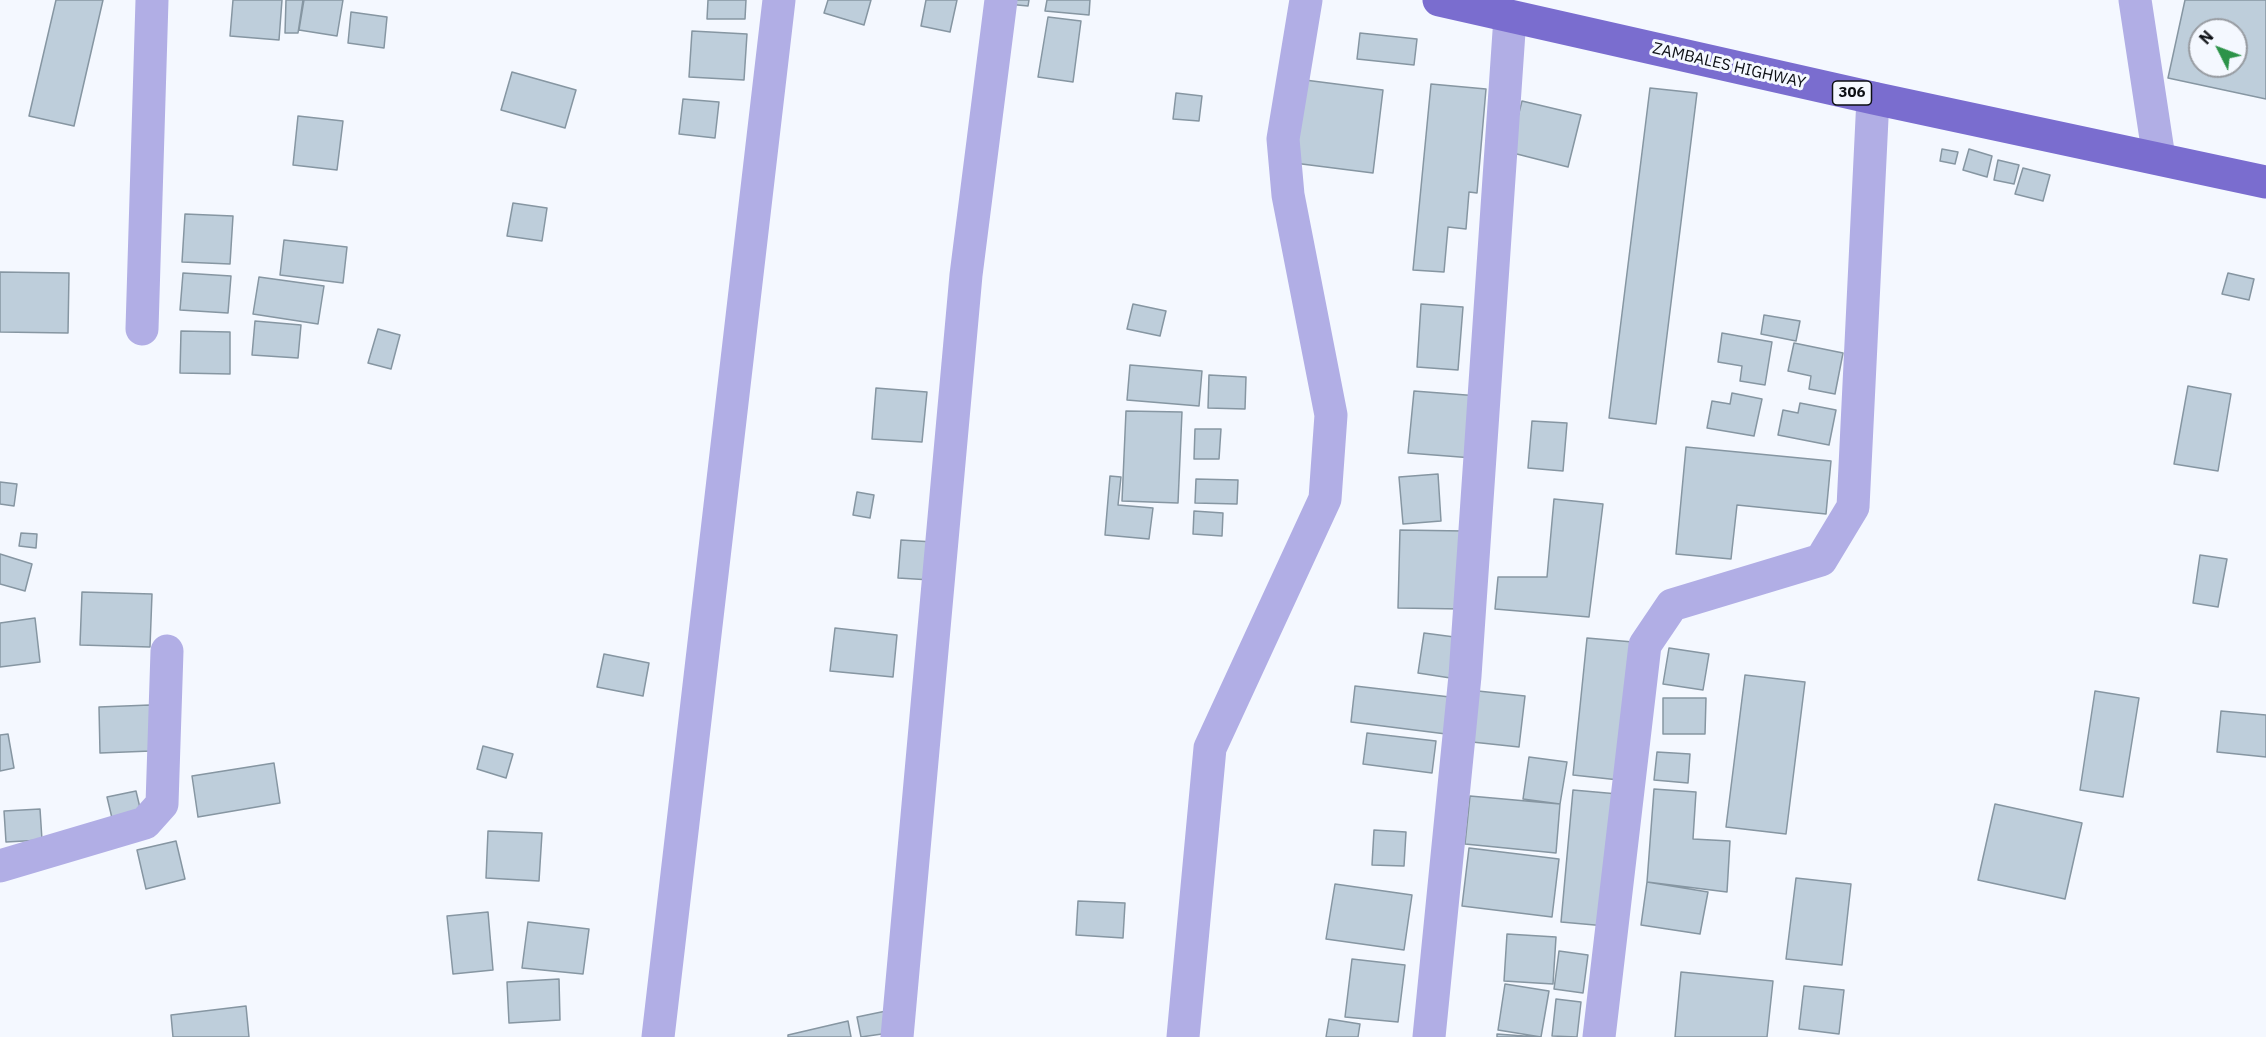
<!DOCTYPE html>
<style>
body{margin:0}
#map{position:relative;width:2266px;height:1037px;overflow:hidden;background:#f4f8ff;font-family:"IBM Plex Sans",sans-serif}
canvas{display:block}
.north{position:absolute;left:2188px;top:18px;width:60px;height:60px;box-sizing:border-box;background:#f4f8ff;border:2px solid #979ba1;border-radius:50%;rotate:312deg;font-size:16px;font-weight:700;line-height:24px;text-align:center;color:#0c0f14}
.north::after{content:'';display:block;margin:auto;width:21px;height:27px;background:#2c9349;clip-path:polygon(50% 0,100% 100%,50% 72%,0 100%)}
</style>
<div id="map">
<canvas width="2266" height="1037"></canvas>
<div class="north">N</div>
</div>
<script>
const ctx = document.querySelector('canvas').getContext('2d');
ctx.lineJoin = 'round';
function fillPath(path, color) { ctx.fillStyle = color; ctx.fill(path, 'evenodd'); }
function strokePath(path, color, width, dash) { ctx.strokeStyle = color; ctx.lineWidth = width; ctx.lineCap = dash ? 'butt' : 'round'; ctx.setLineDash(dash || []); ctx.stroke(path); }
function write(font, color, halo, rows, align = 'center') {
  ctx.font = font + ' "IBM Plex Sans",sans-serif'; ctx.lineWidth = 6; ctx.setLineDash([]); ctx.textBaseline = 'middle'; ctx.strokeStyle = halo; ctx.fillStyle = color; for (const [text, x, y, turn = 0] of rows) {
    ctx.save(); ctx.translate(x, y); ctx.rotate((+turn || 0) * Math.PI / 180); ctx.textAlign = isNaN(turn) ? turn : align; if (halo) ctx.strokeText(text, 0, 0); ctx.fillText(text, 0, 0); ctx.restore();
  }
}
const building = new Path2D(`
 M56,0H103L74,126L29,116Z
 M233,0H282L279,40L230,36Z
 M286,0H303L298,33H285Z
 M304,0H343L337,36L299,30Z
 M708,0H746L745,19H707Z
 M828,0H871L864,25L824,13Z
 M926,0H957L950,32L921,26Z
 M1008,0H1029L1028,6L1007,4Z
 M1047,0H1090L1089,15L1045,11Z
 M2185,0H2266V99L2168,78ZM2200,30H2236V66H2200Z
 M351,12L387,17L384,48L348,43Z
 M1048,17L1081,21L1073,82L1038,77Z
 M692,31L747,34L744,80L689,77Z
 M1360,33L1417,39L1414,65L1357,59Z
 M512,72L576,90L565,128L501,110Z
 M1305,80L1383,90L1373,173L1294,163Z
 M1431,84L1486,89L1477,193L1469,192L1466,229L1448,227L1444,272L1413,270Z
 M1650,88L1697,93L1656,424L1609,418Z
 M1176,93L1202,96L1199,121L1173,119Z
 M683,99L719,102L715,138L679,134Z
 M1522,101L1581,115L1568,167L1509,152Z
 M298,116L343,121L337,170L293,165Z
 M1942,149L1958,152L1955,164L1940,161Z
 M1969,149L1992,156L1987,177L1963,170Z
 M1998,160L2019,165L2014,184L1994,180Z
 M2023,168L2050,175L2043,201L2015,194Z
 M513,203L547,208L542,241L507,236Z
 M185,214L233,216L230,264L182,262Z
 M284,240L347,247L343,283L280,275Z
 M0,272L69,273L68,333L0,332Z
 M183,273L231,276L228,313L180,310Z
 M2228,273L2254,279L2249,300L2222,294Z
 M259,277L324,286L318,324L253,314Z
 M1133,304L1166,311L1160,336L1127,329Z
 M1421,304L1463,307L1458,370L1417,367Z
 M1764,315L1800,321L1796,341L1761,334Z
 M255,321L301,325L298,358L252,355Z
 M378,329L400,335L391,369L368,363Z
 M181,331L230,332V374L180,373Z
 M1722,333L1772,342L1765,385L1740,381L1742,366L1718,362Z
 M1794,343L1843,353L1835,394L1809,389L1811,376L1788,371Z
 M1130,365L1202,371L1199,406L1127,400Z
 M1209,375L1246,377L1245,409L1208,408Z
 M2188,386L2231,394L2218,471L2174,464Z
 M876,388L927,392L922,442L872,439Z
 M1414,391L1479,396L1473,458L1408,453Z
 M1732,393L1762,399L1754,436L1707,428L1712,401L1730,404Z
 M1800,403L1836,410L1829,445L1778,435L1783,410L1798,413Z
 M1126,411L1182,412L1178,503L1122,501Z
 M1532,421L1567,423L1563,471L1528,468Z
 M1195,429H1221L1219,459H1194Z
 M1686,447L1831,461L1826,514L1737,505L1731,559L1676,554Z
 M1438,474L1441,521L1403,524L1399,477Z
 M1110,476L1121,477L1118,505L1153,508L1149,539L1105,535Z
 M1196,479L1238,480L1237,504L1195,503Z
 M0,482L17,484L14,506L0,504Z
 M857,492L874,495L870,518L853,515Z
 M1554,499L1603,504L1589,617L1495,609L1498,577H1547Z
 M1194,511L1223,513L1222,536L1193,534Z
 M1400,530L1464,531L1462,609L1398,608Z
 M21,533L37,534L36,548L19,546Z
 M901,540L934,542L931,580L898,578Z
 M0,554L32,564L25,591L0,584Z
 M2200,555L2227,559L2218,607L2193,603Z
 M82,592L152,594L150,647L80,645Z
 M35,618L40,662L0,667V623Z
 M835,628L897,635L893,677L830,671Z
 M1424,633L1462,638L1457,679L1418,673Z
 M1587,638L1633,642L1619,780L1573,775Z
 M1669,648L1709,654L1703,690L1663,684Z
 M604,654L649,663L643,696L597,687Z
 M1745,675L1805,682L1786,834L1726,827Z
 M1355,686L1450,697L1446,734L1351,722Z
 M1478,691L1525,696L1519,747L1472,742Z
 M2095,691L2139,698L2123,797L2080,790Z
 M1663,698H1706L1705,734H1663Z
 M150,705L151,751L100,753L99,707Z
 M2221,711L2266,715V757L2217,752Z
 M1367,733L1436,741L1432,773L1363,764Z
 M8,734L14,768L0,771V735Z
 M483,746L513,754L506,778L477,769Z
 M1657,752L1690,754L1688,783L1654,780Z
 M1529,757L1567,762L1560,804L1523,799Z
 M274,763L280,803L198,817L192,776Z
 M1654,789L1696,792L1693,839L1730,841L1727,892L1647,882Z
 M1573,790L1618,794L1606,926L1561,922Z
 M136,791L141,812L112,818L107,797Z
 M1470,796L1560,804L1556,853L1465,844Z
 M1995,804L2082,823L2065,899L1978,880Z
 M40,809L42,840L6,842L4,811Z
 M1374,830L1406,832L1404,866L1372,865Z
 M488,831L542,833L539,881L486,878Z
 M176,841L185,879L146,889L137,850Z
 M1469,848L1559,859L1552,917L1462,906Z
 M1796,878L1851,884L1842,965L1786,959Z
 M1647,882L1708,892L1700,934L1641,925Z
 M1335,884L1412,895L1404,950L1326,939Z
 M1078,901L1125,903L1123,938L1076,935Z
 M488,912L493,970L453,974L447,916Z
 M528,922L589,929L583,974L522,968Z
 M1507,934L1556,937L1553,984L1504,981Z
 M1559,951L1588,955L1583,993L1554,989Z
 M1352,959L1405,965L1398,1022L1345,1017Z
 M1681,972L1773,981L1767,1037H1675Z
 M559,979L560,1020L509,1023L507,982Z
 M1505,984L1549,991L1541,1037L1498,1030Z
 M1804,986L1844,990L1839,1034L1799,1029Z
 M1556,999L1581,1002L1577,1037L1552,1036Z
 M246,1006L249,1037H173L171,1015Z
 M891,1010L896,1032L861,1037L857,1017Z
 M1329,1019L1360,1024L1358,1037H1326Z
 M848,1021L851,1037H788V1035Z
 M1497,1034L1538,1037H1497Z`);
fillPath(building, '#becedb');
strokePath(building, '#8696a2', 1.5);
strokePath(new Path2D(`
 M2135,0L2159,158
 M142,329L152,0
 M0,866L145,823L162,804L167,651
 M658,1037L779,0
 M897,1037L966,275L1001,0
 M1183,1037L1210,748L1325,499L1331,415L1288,195L1283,139L1306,0
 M1429,1037L1465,676L1510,17
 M1599,1037L1645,645L1672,605L1821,560L1853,507L1873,98`), '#b1aee5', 33);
strokePath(new Path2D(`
 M1439,0L1873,98L2266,182`), '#7a6dcf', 33);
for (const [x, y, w] of [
 [1852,93,39]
]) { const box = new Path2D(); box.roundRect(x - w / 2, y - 12, w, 24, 4.5); ctx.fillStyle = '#f4f8ff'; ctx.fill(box); strokePath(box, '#0c0f14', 1.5); }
write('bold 15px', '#0c0f14', null, [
 ["306",1852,93]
]);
write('16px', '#0c0f14', '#f4f8ff', [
 ["ZAMBALES HIGHWAY",1729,66,13]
]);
</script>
